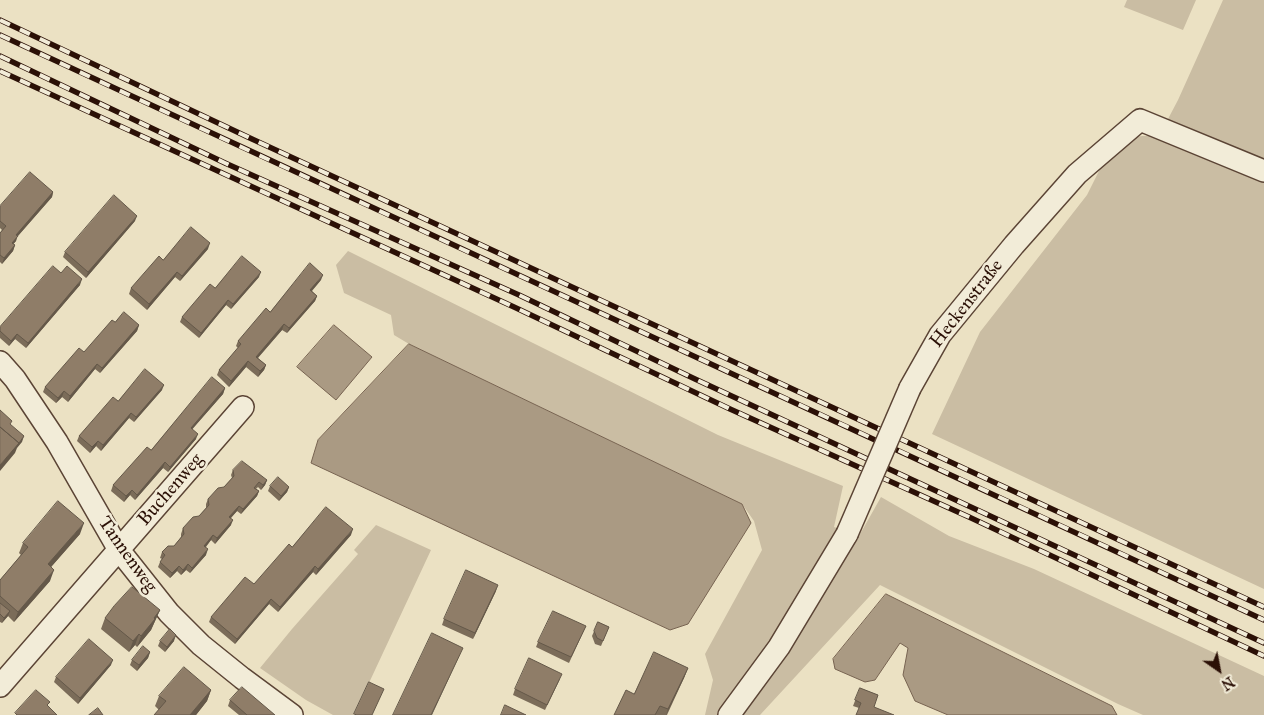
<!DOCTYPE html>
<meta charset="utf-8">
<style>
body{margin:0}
#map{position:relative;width:1264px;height:715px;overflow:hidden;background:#ebe1c3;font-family:"IM FELL Great Primer",serif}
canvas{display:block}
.north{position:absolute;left:1194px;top:645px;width:50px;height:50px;-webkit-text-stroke:4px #f2ecd8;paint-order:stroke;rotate:147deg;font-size:14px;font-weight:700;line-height:20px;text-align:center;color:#2b1006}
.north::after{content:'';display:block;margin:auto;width:18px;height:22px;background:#2b1006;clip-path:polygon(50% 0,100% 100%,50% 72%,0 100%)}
</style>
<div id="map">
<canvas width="1264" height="715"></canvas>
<div class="north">N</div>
</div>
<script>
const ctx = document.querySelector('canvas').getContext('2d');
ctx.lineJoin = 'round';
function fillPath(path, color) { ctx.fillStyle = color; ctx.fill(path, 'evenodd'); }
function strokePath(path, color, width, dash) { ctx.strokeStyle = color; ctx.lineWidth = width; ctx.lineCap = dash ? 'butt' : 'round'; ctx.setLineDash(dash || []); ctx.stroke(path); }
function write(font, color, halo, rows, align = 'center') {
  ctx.font = font + ' "IM FELL Great Primer",serif'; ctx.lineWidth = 5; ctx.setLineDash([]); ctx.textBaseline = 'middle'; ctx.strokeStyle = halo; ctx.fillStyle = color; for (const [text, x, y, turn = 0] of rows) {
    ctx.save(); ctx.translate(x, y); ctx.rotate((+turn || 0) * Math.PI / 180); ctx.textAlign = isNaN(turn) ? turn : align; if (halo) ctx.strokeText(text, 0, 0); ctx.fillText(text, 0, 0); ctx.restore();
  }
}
fillPath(new Path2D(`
 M1127,0H1196L1183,30L1124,7Z
 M1223,0H1264V589L932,434L980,332L1087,195L1104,161L1129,138L1142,136H1159L1178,100Z
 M348,251L718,435L843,486L834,527L859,536L881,497L949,536L1034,569L1264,676V715H1143L1118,704L880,585L760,715H705L713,680L705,654L762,550L754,521L742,504L409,344L394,335L391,315L344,293L336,265Z
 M376,525L431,550L354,715H333L306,700L260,668L292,629L358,554L354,550Z`), '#cabda3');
const water = new Path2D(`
 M334,325L372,357L336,400L297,367Z
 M409,344L742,504L751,523L688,624L670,630L311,463L318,440Z
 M886,594L1112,706L1117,715H948L915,701L903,675L908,648L900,643L875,680L865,682L835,669L833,659Z`);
fillPath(water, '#aa9a83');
strokePath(water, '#776351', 1);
const minor = new Path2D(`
 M0,362L15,379L57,442L119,550L169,613L201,645L242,678L292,715
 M910,388L940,335L1014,245L1077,174L1140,120L1264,171
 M0,686L243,407
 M729,715L779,647L847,534`);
strokePath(minor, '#5b4435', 24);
strokePath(minor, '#f2ecd8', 21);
const rail = new Path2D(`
 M0,20L252,139L1264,607
 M0,35C421,231 843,424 1264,620
 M0,56L225,163L519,295L695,379L1264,643
 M0,71L514,307L730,409L969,517L1264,656`);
strokePath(rail, '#2b1006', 5.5);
strokePath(rail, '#f2ecd8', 4, [11]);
const minorBridge = new Path2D(`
 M847,534L910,388`);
strokePath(minorBridge, '#5b4435', 24, []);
strokePath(minorBridge, '#f2ecd8', 21);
fillPath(new Path2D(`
 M53,192L52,197L17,237L16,241L13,244L15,245L13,251L2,264L0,262V233L2,230L0,228V206Z
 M135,221L86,278L63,257L65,252Z
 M208,249L180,281L175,277L147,310L129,294L131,288L163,260Z
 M61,273L80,285L26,348L15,339L9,346L0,338V327Z
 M259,277L231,309L226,305L199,338L180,322L182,317L215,288Z
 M321,280L312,291L317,296L315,301L287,333L282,330L258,358L266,365L264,370L258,377L246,367L229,387L217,375L219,370L238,348L236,346L238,341L270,312Z
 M115,322L139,325L137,331L100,373L95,369L68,402L62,397L56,403L43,392L45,387L84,352Z
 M225,388L223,394L192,429L196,439L168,472L163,468L135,500L130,495L124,502L111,491L113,485L151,450Z
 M162,390L134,422L129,418L101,451L96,446L90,453L77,441L79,436L118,401Z
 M233,470L267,480L265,485L261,490L258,487L256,489L259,491L257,496L241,514L237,511L231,518V525L215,544L211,540L206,547V555L190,573L186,570L181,575L177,571L170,578L158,567L160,562L162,559L160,558L162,552L174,546L181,537V534L183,528L199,516L206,508V504L208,499L224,487L232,478L231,475Z
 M270,486L289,487L287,492L279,501L268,491Z
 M80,534L51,567L50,581L14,622L8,616L2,623L0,622V580L21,555L19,553L23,543Z
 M351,535L316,575L313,572L278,612L269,604L235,644L209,622L211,617L254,584L292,547Z
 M496,591L473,639L442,625L444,619Z
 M160,610L151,630L137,647L135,645L129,652L101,629L105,618Z
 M598,622L609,627L601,646L595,644L592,636Z
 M586,626L569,663L536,647L538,642Z
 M160,641H174L165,652L158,646Z
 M150,652L148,658L137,671L130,665L132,660Z
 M111,665L78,704L54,682L56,677Z
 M688,668L684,678L667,715H614L634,694Z
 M560,679L545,710L513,695L515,689Z
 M860,688L878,695L859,708L853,706Z
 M211,690L207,701L196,715H154L159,710L155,706L159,696Z
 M230,700L275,715H239L228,706Z`), '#7b6c59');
fillPath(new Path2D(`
 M53,192L52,197L17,237L16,241L10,248L12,243L16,235Z
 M137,216L135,221L86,278L88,272Z
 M210,243L208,249L180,281L182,276Z
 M15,245L13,251L2,264L4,258Z
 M177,272L175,277L147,310L149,304Z
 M261,272L259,277L231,309L233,304Z
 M323,275L321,280L308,295L310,290Z
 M82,279L80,285L26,348L28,343Z
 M317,296L315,301L287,333L289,328Z
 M228,300L226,305L199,338L201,333Z
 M284,324L282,330L254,362L256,357Z
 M139,325L137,331L100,373L102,368Z
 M17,334L15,339L9,346L11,341Z
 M248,361L246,367L229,387L231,381Z
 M97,364L95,369L68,402L70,396Z
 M266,365L264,370L258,377L260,371Z
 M164,385L162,390L134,422L136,417Z
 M225,388L223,394L189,433L191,428Z
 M64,391L62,397L56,403L58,398Z
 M131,413L129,418L101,451L103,445Z
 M198,434L196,439L168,472L170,467Z
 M24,436L22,442L17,448L15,453L0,471V465Z
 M98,441L96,446L90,453L92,447Z
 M165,462L163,468L135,500L137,495Z
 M267,480L265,485L261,490L263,485Z
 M289,487L287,492L279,501L281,496Z
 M132,490L130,495L124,502L126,496Z
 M259,491L257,496L241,514L243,509Z
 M239,506L237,511L227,522L229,517Z
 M233,520L231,525L215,544L217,538Z
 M84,523L80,534L44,575L48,564Z
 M353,529L351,535L316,575L318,569Z
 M213,535L211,540L202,551L204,546Z
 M208,549L206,555L190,573L192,568Z
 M188,564L186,570L181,575L183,570Z
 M179,566L177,571L170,578L172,573Z
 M315,566L313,572L278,612L280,607Z
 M54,570L50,581L14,622L18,612Z
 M498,585L496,591L473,639L475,633Z
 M271,599L269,604L235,644L237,639Z
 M160,610L151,630L137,647L141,636L154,618Z
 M10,611L8,616L2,623L4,618Z
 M139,634L135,645L129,652L133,641Z
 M176,635L174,641L165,652L167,647Z
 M463,648L432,715H431Z
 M150,652L148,658L137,671L139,665Z
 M113,660L111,665L78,704L80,698Z
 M688,668L684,678L666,715L668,709Z
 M211,690L207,701L196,715H190Z`), '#645849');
const building = new Path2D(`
 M30,172L53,192L16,235L18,236L12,243L15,245L4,258L0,255V233L6,226L0,221V206Z
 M114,195L137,216L88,272L65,252Z
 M191,227L210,243L182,276L177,272L149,304L131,288L159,256L163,260Z
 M242,256L261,272L233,304L228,300L201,333L182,317L210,284L215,288Z
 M310,263L323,275L310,290L317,296L289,328L284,324L256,357L266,365L260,371L248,361L231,381L219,370L241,344L238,341L266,308L270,312Z
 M53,266L61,273L67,266L82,279L28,343L17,334L11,341L0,331V327Z
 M124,312L139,325L102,368L97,364L70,396L64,391L58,398L45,387L79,348L84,352L112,320L115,322Z
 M145,369L164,385L136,417L131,413L103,445L98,441L92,447L79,436L113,397L118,401Z
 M212,377L225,388L191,428L198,434L170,467L165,462L137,495L132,490L126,496L113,485L147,447L151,450Z
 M0,410L12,421L10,424L24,436L19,443L0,427Z
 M0,427L19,443L0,465Z
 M242,461L267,480L263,485L259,482L254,488L259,491L243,509L239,506L229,517L233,520L217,538L213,535L204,546L208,549L192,568L188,564L183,570L179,566L172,573L160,562L165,555L162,552L168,546H174L184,534L183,528L193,517L199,516L209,505L208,499L218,488L224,487L234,476L233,470Z
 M278,477L289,487L281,496L270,486Z
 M58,501L84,523L48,564L54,570L18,612L0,596V580L28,547L23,543Z
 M326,507L353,529L318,569L315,566L280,607L271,599L237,639L211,617L245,577L254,584L289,544L292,547Z
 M466,570L498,585L475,633L444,619Z
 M132,587L160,610L154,618L155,619L141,636L139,634L133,641L105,618L114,606Z
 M0,603L10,611L4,618L0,614Z
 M553,611L586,626L571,657L538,642Z
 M598,622L609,627L603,641L597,638L594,631Z
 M170,629L176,635L167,647L160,641Z
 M432,633L463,648L431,715H393Z
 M89,639L113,660L80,698L56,677Z
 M143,646L150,652L139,665L132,660Z
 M654,652L688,668L668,709L660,706L655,715H614L626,690L634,694Z
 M529,658L562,674L547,705L515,689Z
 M184,667L211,690L190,715H154L166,701L159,696Z
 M369,682L384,689L372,715H357L354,714Z
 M242,687L275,715H247L230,700Z
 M860,688L878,695L874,707L894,715H856L861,703L855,700Z
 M36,690L50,702L47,705L57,715H17L15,713Z
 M505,705L526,715H501Z
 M98,708L103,715H89Z`);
fillPath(building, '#8f7d68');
strokePath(building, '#645849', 1);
write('19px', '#2b1006', '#f2ecd8', [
 ["Heckenstraße",967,304,-52],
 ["Buchenweg",171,490,-49],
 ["Tannenweg",127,555,55]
]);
</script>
